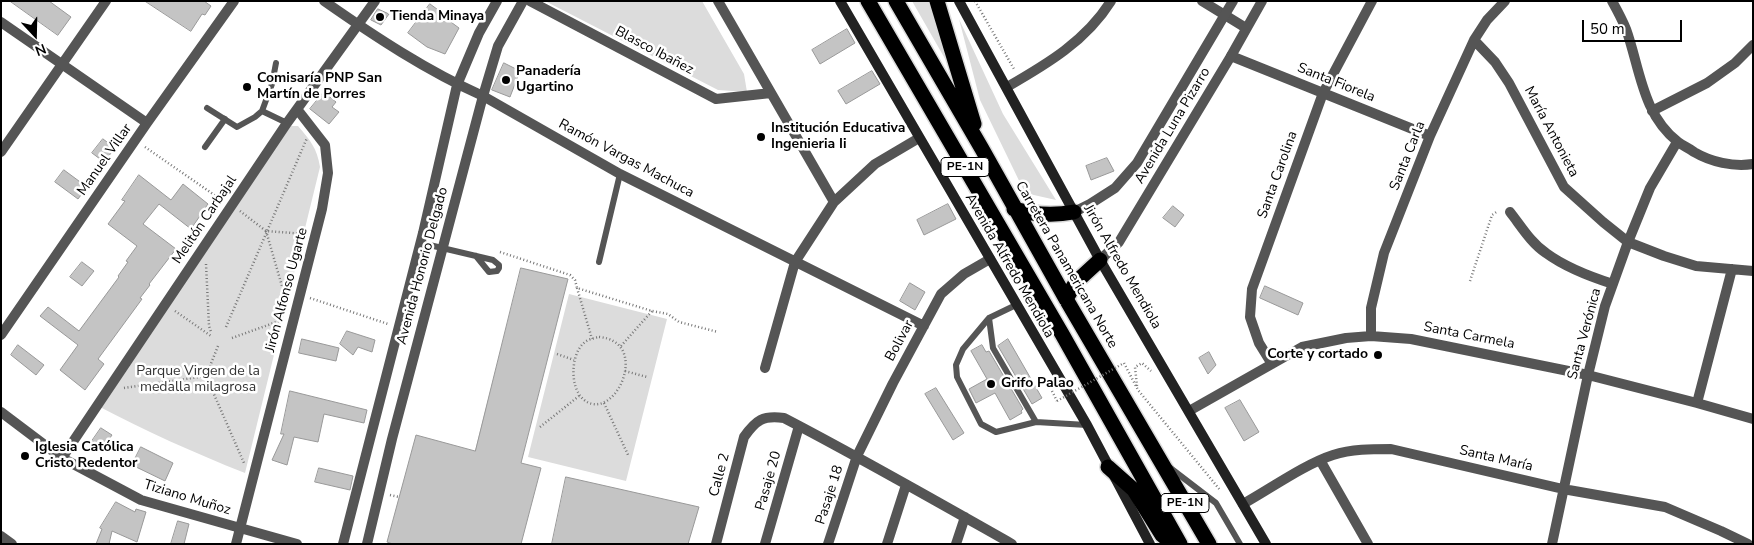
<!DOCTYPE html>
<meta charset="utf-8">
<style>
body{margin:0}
#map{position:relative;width:1754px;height:545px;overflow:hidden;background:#fff;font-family:"Nunito Sans",sans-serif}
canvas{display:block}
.frame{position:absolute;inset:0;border:2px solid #000;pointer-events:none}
.north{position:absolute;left:10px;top:10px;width:50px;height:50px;-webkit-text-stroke:4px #fff;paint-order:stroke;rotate:159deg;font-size:14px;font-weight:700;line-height:20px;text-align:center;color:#000}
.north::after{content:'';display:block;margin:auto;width:18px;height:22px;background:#000;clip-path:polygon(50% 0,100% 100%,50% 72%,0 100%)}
.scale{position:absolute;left:1582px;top:20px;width:100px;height:22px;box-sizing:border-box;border:2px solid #000;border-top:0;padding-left:6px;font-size:15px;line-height:18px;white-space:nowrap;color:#000;-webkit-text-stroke:4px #fff;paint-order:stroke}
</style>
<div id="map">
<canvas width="1754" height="545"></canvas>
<div class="frame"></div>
<div class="north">N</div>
<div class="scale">50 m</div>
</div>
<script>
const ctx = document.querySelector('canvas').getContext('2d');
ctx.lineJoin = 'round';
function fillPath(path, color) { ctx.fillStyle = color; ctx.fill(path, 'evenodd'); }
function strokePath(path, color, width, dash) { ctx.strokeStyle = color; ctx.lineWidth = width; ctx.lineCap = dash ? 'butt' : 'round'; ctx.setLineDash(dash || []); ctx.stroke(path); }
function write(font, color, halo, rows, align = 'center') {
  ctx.font = font + ' "Nunito Sans",sans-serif'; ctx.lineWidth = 5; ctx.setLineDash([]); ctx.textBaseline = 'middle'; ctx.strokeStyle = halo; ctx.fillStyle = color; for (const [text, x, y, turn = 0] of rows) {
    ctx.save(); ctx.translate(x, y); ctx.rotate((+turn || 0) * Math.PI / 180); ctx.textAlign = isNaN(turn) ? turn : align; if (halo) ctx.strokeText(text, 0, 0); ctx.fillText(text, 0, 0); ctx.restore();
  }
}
fillPath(new Path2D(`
 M545,1H702L744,74L747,92L718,90Z
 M912,1H929L948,64Z
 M959,19L1003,114L1056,200L1025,193L980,100Z
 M290,126H298C310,140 317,148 320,167L245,473C194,453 146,431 98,406Z
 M569,294L667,319L626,481L528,457Z`), '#dcdcdc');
const building = new Path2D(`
 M10,1H49L71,17L58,35Z
 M145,1H204L211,6L205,15L202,14L191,31Z
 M430,4L441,12L440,14L459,28L445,54L427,47L408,33Z
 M378,9L389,14L381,25L371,20Z
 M847,29L855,43L820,64L812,50Z
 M504,63L520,71L510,97L492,90Z
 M872,71L880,84L846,104L838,91Z
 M324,92L336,102L332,107L339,112L329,124L310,109Z
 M103,139L115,148L104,162L92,153Z
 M1107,158L1114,171L1091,180L1086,166Z
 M64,170L87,187L78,199L55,182Z
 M139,175L171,200L183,184L208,204L191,229L159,204L143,224L176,249L149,284L150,285L140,298L142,299L98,359L104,364L85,390L60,370L78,345L40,316L48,307L79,331L119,277L118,276L128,262L126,261L137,246L108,224L125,201L122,200Z
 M948,204L956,219L924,235L917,220Z
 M1173,206L1184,215L1175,227L1163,218Z
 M82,262L94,271L82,286L70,277Z
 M521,268L568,279L521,463L541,468L521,544H393L387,542L416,435L475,451Z
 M910,283L925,292L915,310L900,301Z
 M1265,286L1303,303L1298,315L1260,298Z
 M347,331L375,340L372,352L358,347L353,355L340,344Z
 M302,339L339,348L336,361L299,353Z
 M1008,339L1042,398L1032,404L998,346Z
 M18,345L44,365L36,375L11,355Z
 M982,345L986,352L989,351L1023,409L1021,411L1022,413L1010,420L995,393L976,403L969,389L987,379L971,351Z
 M1209,352L1216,365L1208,374L1199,358Z
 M936,388L964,433L953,440L925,394Z
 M290,391L367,410L364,423L324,414L318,442L294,437L287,465L272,460L284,434H281Z
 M1240,400L1259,432L1244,441L1225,408Z
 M101,428L112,435L103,448L92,441Z
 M141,447L173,463L165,481L132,465Z
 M319,468L353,476L350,490L315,482Z
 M566,477L699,507L688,544H552Z
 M116,502L135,512L136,509L146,512L137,542L112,531L109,544H96L102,529L100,528Z
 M178,521L189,524L184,544H171Z`);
fillPath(building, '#c4c4c4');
strokePath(building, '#999', 1);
const motorway = new Path2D(`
 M868,1L1062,334L1180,544
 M896,1L982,149L1066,299L1209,544
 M937,1L974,124
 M1014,209C1035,215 1053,216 1074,212
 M1066,299L1076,282L1100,260
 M1108,467L1134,490L1162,535L1173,544`);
strokePath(motorway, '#dbdbdb', 18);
strokePath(new Path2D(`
 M975,1L1014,69
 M145,147L223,201
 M240,211L266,231L305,234
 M266,231L284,293H290
 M500,252L570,275L575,280L577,288L652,311L668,314L679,322L718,332
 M206,264L209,326L211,332
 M1470,281L1492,215L1498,211
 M577,288L592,339
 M310,298L388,324
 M175,311L211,336
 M226,327L307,138
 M599,337C647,341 621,409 593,404C569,400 568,355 585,342C589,339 594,338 599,337Z
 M232,338L282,320
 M218,346L206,376L244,463
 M621,346L652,311
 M557,354L574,360
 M1124,363L1138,390L1220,490
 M625,371L647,377
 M1137,386L1135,367L1142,363L1151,371
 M124,388L206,376
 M1052,391L1057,401
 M604,403L629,457
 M540,427L579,396
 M390,495L399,497`), '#777', 2.5, [1, 2.5]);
strokePath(new Path2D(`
 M207,108L237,127L255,117L262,111L287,123
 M262,111L272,84L276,63
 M205,147L225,119
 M421,243L493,260L499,265V268L497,271L489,272L476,256
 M599,262L620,174
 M1016,305L989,318L993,348L1036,422L1087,425
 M989,318L963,349L956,365L957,377L981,424L996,432L1036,422
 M1169,467L1216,503L1240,544`), '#555', 6);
strokePath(new Path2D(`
 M1652,111L1707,83L1735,63L1753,45`), '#555', 10);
strokePath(new Path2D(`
 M530,1L716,99L771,93
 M718,1L834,202
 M1202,1L1246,28
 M1612,1C1617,10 1622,19 1626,29C1640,68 1642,114 1678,142C1683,146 1689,148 1694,152C1711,162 1733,167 1753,164
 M1474,40L1495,62L1509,83L1564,187L1603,222L1628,242L1664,256L1696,266L1753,271
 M1231,56L1430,136
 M1007,87C1047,64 1086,41 1111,1
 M483,96L620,174L924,326
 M1,152L106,1
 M1510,212C1521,226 1531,243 1546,253C1565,267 1591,277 1613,284
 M1371,336V308L1384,253L1430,136L1474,40L1487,20L1505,1
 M1272,364L1259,343L1250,317L1252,289L1323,93L1372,1
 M765,368L795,262L834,202L875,164L919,138
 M1697,403L1732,269
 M1189,411L1302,347L1346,338L1371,336L1411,339L1588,375L1697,403L1753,419
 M1,412L62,458L141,500L297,544
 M62,458L287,123L375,1
 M1320,460L1368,544
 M1243,504C1270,489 1305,464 1333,455C1352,449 1371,449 1391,449L1563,489L1665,507L1721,531L1748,544
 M1,536L12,544
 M236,544L322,209L328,173L325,145L297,109
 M716,544L744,437C756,420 763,415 784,418C861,458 936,501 1012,544
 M765,544L799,426
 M828,544L857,456L893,383L941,294L964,274L990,259
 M887,544L906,485
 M956,544L965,517
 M1552,544L1588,375L1605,306L1628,242L1650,188L1677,142`), '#555', 10);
strokePath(new Path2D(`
 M324,1C374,36 427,71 483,96
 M1,22L147,123
 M1074,212L1090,204L1115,188L1137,163L1233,1
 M1100,260L1119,242L1231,56L1262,1
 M1,335L147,123L234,1
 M343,544L423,233L457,85L479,33L497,1
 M367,544L392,439L483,96L498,46L523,1`), '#555', 10);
strokePath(new Path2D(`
 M840,1L1087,425L1150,544
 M959,1L1100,260L1266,544`), '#222', 10);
strokePath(motorway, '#000', 15);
strokePath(new Path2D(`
 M1057,401L1124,363`), '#777', 2.5, [1, 2.5]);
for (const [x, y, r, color] of [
 [380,17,5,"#000"],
 [506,80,5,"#000"],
 [247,87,5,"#000"],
 [761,137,5,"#000"],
 [1378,355,5,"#000"],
 [991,384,5,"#000"],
 [25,456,5,"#000"]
]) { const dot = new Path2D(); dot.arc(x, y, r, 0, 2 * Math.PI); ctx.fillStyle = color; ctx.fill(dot); strokePath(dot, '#fff', 2); }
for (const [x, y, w] of [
 [965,167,48],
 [1185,503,48]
]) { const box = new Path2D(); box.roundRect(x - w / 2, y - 9.5, w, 19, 4); ctx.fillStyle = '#fff'; ctx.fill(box); strokePath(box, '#000', 1); }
write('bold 12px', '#000', null, [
 ["PE-1N",965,167],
 ["PE-1N",1185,503]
]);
write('bold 14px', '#000', '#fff', [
 ["Tienda Minaya",390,17],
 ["Panadería",516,72],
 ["Ugartino",516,88],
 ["Comisaría PNP San",257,79],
 ["Martín de Porres",257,95],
 ["Institución Educativa",771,129],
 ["Ingenieria Ii",771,145],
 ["Corte y cortado",1368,355,"right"],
 ["Grifo Palao",1001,384],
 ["Iglesia Católica",35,448],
 ["Cristo Redentor",35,464]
], 'left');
write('14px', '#000', '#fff', [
 ["Blasco Ibañez",654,51,28],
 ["Santa Fiorela",1336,83,22],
 ["Avenida Luna Pizarro",1173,126,-59],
 ["María Antonieta",1551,132,62],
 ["Santa Carla",1408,156,-68],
 ["Ramón Vargas Machuca",626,159,28],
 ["Manuel Villar",105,160,-55],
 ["Santa Carolina",1278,175,-70],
 ["Melitón Carbajal",205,220,-56],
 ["Carretera Panamericana Norte",1066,265,60],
 ["Avenida Honorio Delgado",423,266,-75],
 ["Avenida Alfredo Mendiola",1009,266,60],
 ["Jirón Alfredo Mendiola",1122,267,60],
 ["Jirón Alfonso Ugarte",287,290,-75],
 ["Santa Verónica",1585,334,-75],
 ["Santa Carmela",1469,336,11],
 ["Bolivar",900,341,-62],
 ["Santa María",1496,459,13],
 ["Calle 2",720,475,-75],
 ["Pasaje 20",769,481,-74],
 ["Pasaje 18",830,495,-72],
 ["Tiziano Muñoz",187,498,17]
]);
write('14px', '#333', '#fff', [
 ["Parque Virgen de la",198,372],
 ["medalla milagrosa",198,388]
]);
</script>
